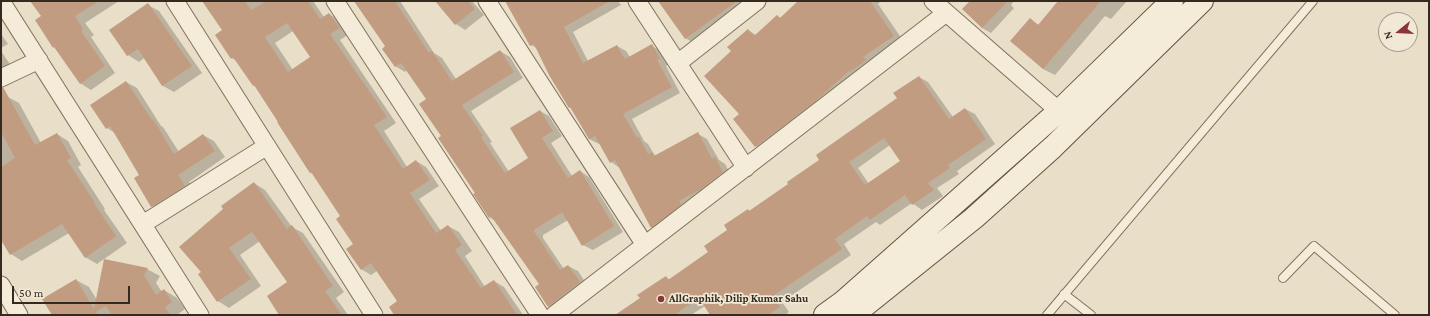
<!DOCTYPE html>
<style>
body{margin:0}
#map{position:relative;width:1430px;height:316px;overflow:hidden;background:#e9dec7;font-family:"Crimson Pro",serif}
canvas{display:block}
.frame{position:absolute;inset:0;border:2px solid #342a20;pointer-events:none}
.north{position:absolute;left:1378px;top:12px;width:40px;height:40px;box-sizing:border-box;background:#f1e9d5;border:1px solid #a59d8d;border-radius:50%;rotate:252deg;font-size:11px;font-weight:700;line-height:16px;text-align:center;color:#342a20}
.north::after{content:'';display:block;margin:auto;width:14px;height:18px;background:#8a3637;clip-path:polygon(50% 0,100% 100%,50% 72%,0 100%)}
.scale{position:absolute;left:12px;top:286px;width:118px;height:18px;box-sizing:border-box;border:2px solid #342a20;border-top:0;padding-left:5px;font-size:12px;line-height:14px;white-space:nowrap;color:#342a20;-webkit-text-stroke:3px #f1e9d5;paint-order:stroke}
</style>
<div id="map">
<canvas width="1430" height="316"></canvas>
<div class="frame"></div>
<div class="north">N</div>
<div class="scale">50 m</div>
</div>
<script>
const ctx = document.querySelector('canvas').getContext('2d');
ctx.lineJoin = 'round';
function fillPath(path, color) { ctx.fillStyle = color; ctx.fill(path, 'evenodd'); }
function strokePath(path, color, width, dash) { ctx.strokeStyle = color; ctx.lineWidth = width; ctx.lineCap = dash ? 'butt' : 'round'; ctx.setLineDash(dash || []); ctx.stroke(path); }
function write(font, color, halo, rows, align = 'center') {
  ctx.font = font + ' "Crimson Pro",serif'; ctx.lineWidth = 3.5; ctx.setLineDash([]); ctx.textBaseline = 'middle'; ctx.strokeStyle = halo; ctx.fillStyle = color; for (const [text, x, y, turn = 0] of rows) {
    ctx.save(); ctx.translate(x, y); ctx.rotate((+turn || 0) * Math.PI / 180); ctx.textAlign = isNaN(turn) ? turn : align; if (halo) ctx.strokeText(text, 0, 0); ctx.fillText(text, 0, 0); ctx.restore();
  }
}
fillPath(new Path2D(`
 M31,1H119L85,23L94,35L91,37L115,73L91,90L80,83L57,49L54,47L36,20L42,16Z
 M203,1H313L324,17L329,14L339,20L349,34L340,40L396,123L384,131L407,167L416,161L426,167L439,186L419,199L441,231L448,226L459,232L472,251L465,256L485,287L494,281L504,287L523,315H395L398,302L377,271L371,275L361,269L354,244L341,216L314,174L310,173L278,123L280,122L256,87L253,85L237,61L231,58L223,31ZM293,31L311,57L293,70L275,43Z
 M354,1H400L434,53L442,58L456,79L500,51L510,57L523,78L471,111L492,142L490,143L509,172L530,158L540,111L549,116L562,136L551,143L572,176L580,171L589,177L623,232L593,250L583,245L568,220L543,235V238L564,269L568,266L578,271L589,288L558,312L549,306L540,285L495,221L489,217L442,136L427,99L407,70L405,72L395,66L386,47Z
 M437,1H472L484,15L465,30L456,24Z
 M507,1H618L621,5L573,32L588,61L617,46L626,51L630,57L652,46L661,51L669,64L666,66L680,93L632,119L644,141L648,144L654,154L657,156L698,134L707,139L719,160L725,164L732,177L661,233L652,227L620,168L611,162L600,143L599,144L589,139L573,109L569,107L538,49L531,45Z
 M658,1H757L696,44L685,38L661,3Z
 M800,1H881L878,4L904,42L766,152L756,146L734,120L740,115L732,52L748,30L756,35L777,16L781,18Z
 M971,1H1014L1011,5L1014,8L991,33L982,28Z
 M1059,1H1127L1111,19L1105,16L1055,75L1043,69L1012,41L1030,20L1039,25Z
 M148,5L159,11L202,73L174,92L163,86L144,58L139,62L128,55Z
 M1,34L8,44L1,48Z
 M1,51L14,70L1,78Z
 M919,77L928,82L953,117L965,109L975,114L995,144L957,171L959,174L937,188L943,196L922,210L912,203L880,225L876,222L844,244L851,255L782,302L789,312L785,315H711L705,306L691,315H617L641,298L666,277L671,280L710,253L748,210L750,211L790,184L898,99ZM890,145L902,162L869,184L858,168Z
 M126,82L137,88L161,126L163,127L179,152L203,135L214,141L225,157L189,182L195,192L163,212L152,206L140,175L115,133L107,128Z
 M8,97L19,103L41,143L57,134L68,141L81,165L78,167L105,209L104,210L127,243L97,264L85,257L69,233L22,261L11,254L1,238V101Z
 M254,183L265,190L292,227L303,233L344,292L336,298L348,315H280L288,283L260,241L240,255L261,286L229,308L218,301L202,272Z
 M147,269L160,276L156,283L162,292L164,290L177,298L185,309L177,315H52L76,280L89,287L97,300Z`), '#0003');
fillPath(new Path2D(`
 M30,1H99L75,16L83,29L81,31L105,66L80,84L54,47L53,48L35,20L41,16Z
 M202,1H245L251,10L267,1H308L320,19L329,13L340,28L330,34L387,117L374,125L403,169L416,160L430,180L410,193L436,233L448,225L462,245L455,250L481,288L494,280L517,315H394L389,307L397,301L371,263L361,270L346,249L353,244L336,219L340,216L311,172L310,173L277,122H278L254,85L253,86L233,57L231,59L215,35L222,30ZM287,23L310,57L288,72L265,37Z
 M354,1H395L429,53L432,51L452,81L500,50L514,72L462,105L483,136L481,137L505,173L528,158L510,128L540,110L553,131L542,138L568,178L580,170L614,226L582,246L562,212L534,230V231L560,270L568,265L580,282L548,307L535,287L539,284L491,216L489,218L473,194L475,193L438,138L441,136L419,104L426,99L401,63L395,67L382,49L385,46Z
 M435,1H468L475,9L455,25Z
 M505,1H610L564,27L583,63L617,45L625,59L652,44L660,59L657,60L672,87L623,114L637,138L639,137L648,154L652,152L654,156L698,132L712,159L715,157L723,172L701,189L679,201L681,205L651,228L615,160L610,163L595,136L589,139L570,107L569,108L549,75L534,44L530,46Z
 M658,1H737L685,39Z
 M798,1H870L894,36L863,57L866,60L850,72L849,71L812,104L755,147L733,119L739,114L704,76L731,51L727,47L748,29L754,36L777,15L780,18Z
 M970,1H1008L982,28L962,9Z
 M1058,1H1101L1043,69L1010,41L1030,18L1038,25Z
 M148,3L192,66L162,86L138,49L127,56L109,30Z
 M919,76L949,119L965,108L986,139L948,165L950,168L928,183L934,190L912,205L905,195L870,220L867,216L835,239L842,249L773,296L780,307L768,315H710L699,298L674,315H615L640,298L637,295L666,276L668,280L708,252L704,246L727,230L724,225L748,209L749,211L788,184L787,182L819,160L816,155L897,98L893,93ZM884,138L900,161L865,185L849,162Z
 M126,81L152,120L153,119L174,154L203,134L215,151L178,175L185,186L151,207L134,178L139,175L110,126L106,129L90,105Z
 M3,87L35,145L57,133L71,158L67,160L95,203H94L116,236L85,258L62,224L10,255L1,240V167L15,158L1,132V88Z
 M254,182L287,229L292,225L333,286L325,291L342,315H279L267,296L287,282L252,232L229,248L251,279L217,302L198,274L201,272L179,247L223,209L221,206Z
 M104,259L148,268L144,275L156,295L164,289L172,302L165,307L170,315H112L106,306L96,312L98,315H52L42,299L76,279L94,309Z`), '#c29c81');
const lane = new Path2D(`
 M1283,278L1314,246L1395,315
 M1064,294L1091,315
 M1047,315L1313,1`);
const street = new Path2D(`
 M1,1L200,315
 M175,1L374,315
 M335,1L540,315
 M487,1L645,245
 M637,1L746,168
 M933,1L1059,111
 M678,63L757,1
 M1,78L39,60
 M143,224L267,146
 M1,285L19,315
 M554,315L946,13`);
const secondary = new Path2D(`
 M825,315L843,302L1059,111L1172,1
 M853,315L974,218L1053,147L1202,1`);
strokePath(lane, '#82715e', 10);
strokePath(street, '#82715e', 19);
strokePath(secondary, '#645341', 24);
strokePath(lane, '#f4ecd9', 8);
strokePath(street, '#f4ecd9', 17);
strokePath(secondary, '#f4ecd9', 22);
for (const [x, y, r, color] of [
 [661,299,4,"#8a3637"]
]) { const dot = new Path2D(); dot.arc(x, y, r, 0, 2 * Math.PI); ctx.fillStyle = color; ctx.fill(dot); strokePath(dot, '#f1e9d5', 1.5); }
write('bold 11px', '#342a20', '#f1e9d5', [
 ["AllGraphik, Dilip Kumar Sahu",669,299]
], 'left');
</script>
